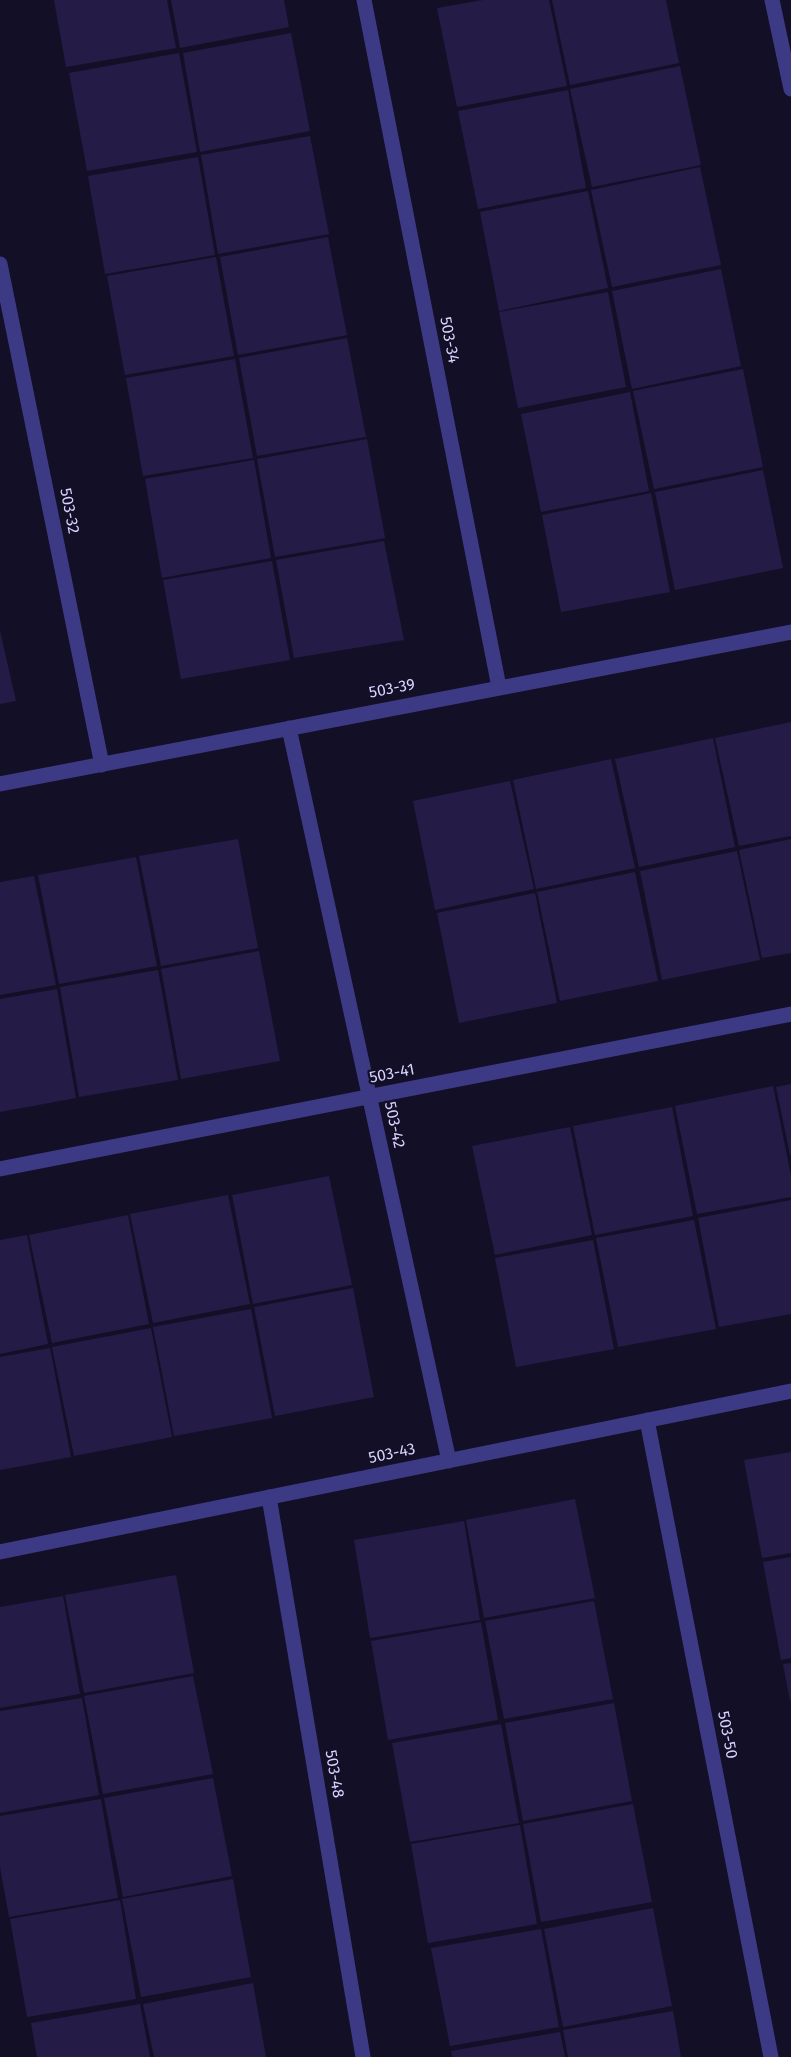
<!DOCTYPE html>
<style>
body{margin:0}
canvas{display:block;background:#130f26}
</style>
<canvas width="791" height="2057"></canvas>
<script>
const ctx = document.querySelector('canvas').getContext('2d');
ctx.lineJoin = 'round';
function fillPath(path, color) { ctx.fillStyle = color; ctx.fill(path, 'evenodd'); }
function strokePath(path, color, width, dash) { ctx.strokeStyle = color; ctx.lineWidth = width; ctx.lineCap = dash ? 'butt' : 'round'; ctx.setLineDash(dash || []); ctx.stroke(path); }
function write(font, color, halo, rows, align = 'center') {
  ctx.font = font + ' "Fira Sans",sans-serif'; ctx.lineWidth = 4.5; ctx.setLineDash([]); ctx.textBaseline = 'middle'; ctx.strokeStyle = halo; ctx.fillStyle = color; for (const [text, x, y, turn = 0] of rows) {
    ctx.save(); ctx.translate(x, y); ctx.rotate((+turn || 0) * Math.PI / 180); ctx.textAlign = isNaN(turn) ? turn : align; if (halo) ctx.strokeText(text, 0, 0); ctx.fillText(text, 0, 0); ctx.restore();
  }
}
fillPath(new Path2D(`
 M54,0H167L176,48L66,67Z
 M171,0H284L289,27L180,48Z
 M483,0H549L567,86L457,107L437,8Z
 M552,0H666L679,63L570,85Z
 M291,33L310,131L200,152L183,53Z
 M179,53L197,152L87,171L69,73Z
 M680,66L701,165L592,187L570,89Z
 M568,90L586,188L478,209L458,111Z
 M310,136L329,234L218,254L201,155Z
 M198,157L215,255L105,274L88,176Z
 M700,167L721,265L612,287L591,190Z
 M588,191L608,288L499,311L480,212Z
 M328,237L347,335L238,355L220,257Z
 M216,257L234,356L125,375L107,276Z
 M721,269L741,366L632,389L612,291Z
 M608,292L626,387L518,408L499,312Z
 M347,338L366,437L257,456L239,358Z
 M235,359L253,458L143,476L126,378Z
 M743,369L763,467L654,489L633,391Z
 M630,392L649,491L541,512L521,414Z
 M367,439L385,538L275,557L257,459Z
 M254,460L271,558L162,578L145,479Z
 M763,470L783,568L675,590L655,492Z
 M651,493L670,592L561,612L542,515Z
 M384,541L404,640L294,658L276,560Z
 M272,561L290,660L181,679L163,580Z
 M0,631L16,701L0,704Z
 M791,722V836L739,846L715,738Z
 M713,738L735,847L639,867L615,759Z
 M611,759L635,868L536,889L513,780Z
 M510,781L534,889L435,910L413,801Z
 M238,839L258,948L161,966L139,856Z
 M791,839V953L762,958L739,850Z
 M737,851L760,960L662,980L640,871Z
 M136,857L157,966L59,984L38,875Z
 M635,872L658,981L560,1001L537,892Z
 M34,876L56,985L0,995V882Z
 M535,893L557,1003L459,1023L437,913Z
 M259,951L280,1061L181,1079L161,969Z
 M158,970L178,1080L79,1097L60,987Z
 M57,989L76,1098L0,1112V999Z
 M791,1084V1155H790L776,1087Z
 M773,1086L791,1176V1197L697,1214L675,1106Z
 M672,1107L693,1216L595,1235L573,1126Z
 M570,1127L592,1235L495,1255L472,1146Z
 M329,1176L352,1285L253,1304L232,1195Z
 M228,1195L250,1304L153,1323L130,1214Z
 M791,1200V1314L719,1327L698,1218Z
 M128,1215L149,1324L52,1343L29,1235Z
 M694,1220L716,1329L618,1347L596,1238Z
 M27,1235L48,1344L0,1354V1240Z
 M593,1240L614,1349L516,1367L495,1258Z
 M353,1288L374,1397L275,1416L254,1307Z
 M251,1309L272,1418L174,1436L153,1327Z
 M151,1328L172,1437L74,1456L52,1347Z
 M50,1348L71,1457L0,1470V1357Z
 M791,1452V1553L762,1558L744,1460Z
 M575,1499L595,1598L484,1618L466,1520Z
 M464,1521L480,1620L370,1638L354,1540Z
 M791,1557V1658L781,1660L763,1562Z
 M176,1575L194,1673L84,1693L65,1595Z
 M63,1596L80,1694L0,1708V1607Z
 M594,1601L613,1699L504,1719L485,1621Z
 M481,1622L498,1720L388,1740L371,1641Z
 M791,1663V1701H790L783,1664Z
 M193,1676L213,1774L103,1794L84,1696Z
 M82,1698L99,1795L0,1813V1711Z
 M614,1703L632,1801L523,1821L505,1723Z
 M501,1724L519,1823L410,1842L392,1743Z
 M213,1778L232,1876L123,1897L104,1798Z
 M101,1799L118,1898L9,1917L0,1867V1816Z
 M633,1804L652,1902L541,1922L523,1824Z
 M520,1825L537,1924L428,1943L411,1844Z
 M233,1879L251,1977L141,1997L122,1899Z
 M120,1900L136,1999L27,2017L10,1919Z
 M653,1908L672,2006L563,2027L544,1929Z
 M541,1929L559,2027L450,2046L431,1948Z
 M253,1983L266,2057H154L143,2004Z
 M140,2004L150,2057H37L31,2023Z
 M673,2011L681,2057H568L563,2030Z
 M560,2032L565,2057H452L451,2051Z`), '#241b47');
strokePath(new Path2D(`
 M364,0L499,687
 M772,0L791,89
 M0,264L102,765
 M289,728L449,1461
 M0,784L791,632
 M0,1169L791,1014
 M647,1420L771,2057
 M269,1497L363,2057
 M0,1552L791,1391`), '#3d3a85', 15);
write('16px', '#d9d4ff', '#130f26', [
 ["503-34",449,340,79],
 ["503-32",69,511,79],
 ["503-39",392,689,-11],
 ["503-41",392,1074,-11],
 ["503-42",394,1125,78],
 ["503-43",392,1454,-12],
 ["503-50",727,1735,79],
 ["503-48",334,1774,80]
]);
</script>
